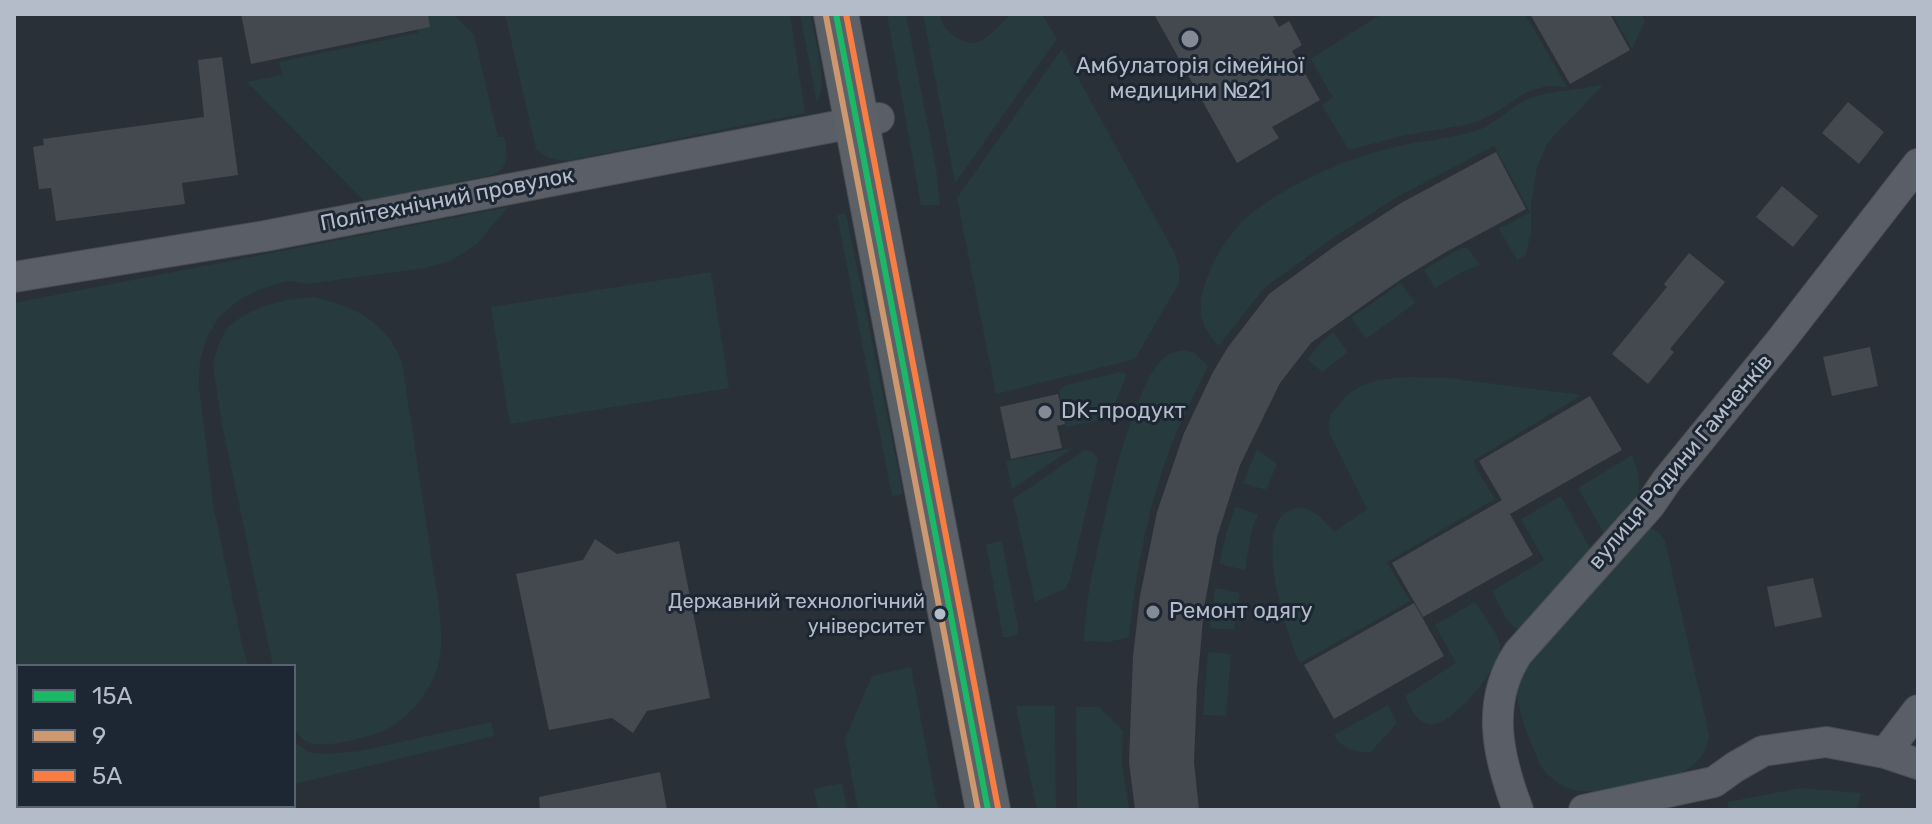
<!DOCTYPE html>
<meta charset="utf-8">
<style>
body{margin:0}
#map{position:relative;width:1932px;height:824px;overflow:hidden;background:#2a3038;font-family:Rubik,sans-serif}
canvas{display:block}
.frame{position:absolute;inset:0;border:16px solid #b4bcc9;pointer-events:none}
.legend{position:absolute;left:16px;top:664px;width:280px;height:144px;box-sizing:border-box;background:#1d2633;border:2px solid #59626f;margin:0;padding:10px 14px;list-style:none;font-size:24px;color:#b4bcc9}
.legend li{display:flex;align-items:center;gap:16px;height:40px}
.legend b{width:40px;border:2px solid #59626f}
</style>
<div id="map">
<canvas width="1932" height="824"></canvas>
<div class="frame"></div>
<ul class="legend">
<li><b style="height:10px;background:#1ab867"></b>15A</li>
<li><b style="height:10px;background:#cd976f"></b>9</li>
<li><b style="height:10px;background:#f77d43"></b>5А</li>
</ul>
</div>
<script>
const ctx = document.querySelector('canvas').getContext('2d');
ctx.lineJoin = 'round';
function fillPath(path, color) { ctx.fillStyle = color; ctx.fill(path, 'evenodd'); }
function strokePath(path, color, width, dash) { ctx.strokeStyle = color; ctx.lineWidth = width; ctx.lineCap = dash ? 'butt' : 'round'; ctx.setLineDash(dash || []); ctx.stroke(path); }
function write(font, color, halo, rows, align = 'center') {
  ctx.font = font + ' Rubik,sans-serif'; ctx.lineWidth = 6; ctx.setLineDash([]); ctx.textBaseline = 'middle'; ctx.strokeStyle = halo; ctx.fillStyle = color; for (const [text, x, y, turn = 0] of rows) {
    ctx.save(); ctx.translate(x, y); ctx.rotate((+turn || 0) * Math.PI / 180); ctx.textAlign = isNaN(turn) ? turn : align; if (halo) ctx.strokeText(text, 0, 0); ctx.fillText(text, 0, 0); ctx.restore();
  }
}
fillPath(new Path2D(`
 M414,14H454L474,35L498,137H504C508,153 510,167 493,175L375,200H363L247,82L282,75L279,62L418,33Z
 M505,14H790L805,113L567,161C554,160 546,158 536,149Z
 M800,14H810C814,35 829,85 817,102Z
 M887,14H906L936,168L940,205H921Z
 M923,14H940C942,25 944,28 953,35C979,55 992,32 1011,14H1042L1057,39L955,183Z
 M1387,14H1525L1567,87L1547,86L1527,92L1498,111L1479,121L1465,125L1406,135L1349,150L1322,105L1333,98L1311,59L1376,17Z
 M1612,14H1641L1645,21L1632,49Z
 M1062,49L1174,252L1179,267V283L1135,359L996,394L957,198Z
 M1603,85L1548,142L1537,167L1531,205V234L1525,256L1517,260L1499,229L1530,212L1494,146L1397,197L1336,236L1264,288L1219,346C1196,323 1197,301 1209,273C1216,255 1228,236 1242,222C1272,192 1342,160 1383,150C1414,141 1447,140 1478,130C1498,123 1511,105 1531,98C1549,91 1582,89 1603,85Z
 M508,207L477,244L450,261L425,268L307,284L290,281L283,282L256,291L236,302L219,317L206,339L200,361L199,385L213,504L242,644L248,666H18V806H215V810H14V303Z
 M846,213L903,494L892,496L837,215Z
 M1461,248H1468L1480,265L1462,272L1435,288L1424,270Z
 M711,272L729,388L510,424L491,307Z
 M1401,283L1415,303L1366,339L1351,318Z
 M312,297C353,305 386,321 402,362L440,614C441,633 443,651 437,669C430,690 411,715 391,727C375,736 324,750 307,742C302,740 298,733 294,729V666H273L222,424L213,366L218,345L228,327L244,315L267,305L287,300Z
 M1333,332L1348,352L1322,372L1307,359L1323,340Z
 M1185,350L1195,353L1208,366C1197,389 1186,411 1176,433C1150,496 1136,570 1129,637L1109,642L1084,641C1085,601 1094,564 1103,525C1111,489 1119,453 1132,418C1139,400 1146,378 1159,363C1166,354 1175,351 1185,350Z
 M1121,372L1127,374L1109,418L1066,427L1059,391L1066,385Z
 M1407,377L1449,378L1582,395L1474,460L1475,466L1495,499L1387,562L1410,601L1300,663C1287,635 1249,521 1293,509C1311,504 1323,520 1334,532L1367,509L1328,430L1331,414L1348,394L1363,385L1378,380Z
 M1073,448L1012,489L1006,461Z
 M1257,449L1277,464L1266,490L1243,483Z
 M1085,450L1093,452L1098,459L1070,580L1065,589L1035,602L1013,499Z
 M1632,455C1650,497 1632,504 1604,533L1578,488Z
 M1561,496L1593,554L1522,632C1507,626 1500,605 1492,591L1544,560L1521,519Z
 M1235,507L1258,514L1252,529L1245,570L1219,564L1226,534Z
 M1646,527C1656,529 1660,532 1665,541L1709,734C1708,753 1696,765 1680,774C1657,780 1602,794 1580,791C1564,789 1547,777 1539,763C1529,735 1512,704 1518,673Z
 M1002,541L1019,632C1014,637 1010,637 1003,637L986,544Z
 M1215,588L1240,593L1234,630L1210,628Z
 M1475,602C1482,613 1498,634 1500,645C1504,665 1458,715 1441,722C1435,725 1428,725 1423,722C1413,717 1410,705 1405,696L1456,663L1435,625Z
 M1208,652L1231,654L1226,716L1203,715Z
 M911,667L938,810H858L845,739L872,676Z
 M1388,705L1397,723L1370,753C1354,751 1342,749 1334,735Z
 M1016,706H1055L1056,810H1037Z
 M1076,707H1099L1123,731L1122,763L1129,809L1077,810Z
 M491,722L494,736L294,784V742L309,752L325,754L360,751Z
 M842,783L847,810H818L814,789Z
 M1801,788L1861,793L1857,810H1729L1727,802Z`), '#273a3e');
fillPath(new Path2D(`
 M241,14H428L430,27L251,64Z
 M1154,14H1272L1279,27L1289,21L1302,45L1292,51L1320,100L1272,127L1279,138L1237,163Z
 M1530,14H1610L1630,50L1570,84Z
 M222,57L238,175L182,183L185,204L56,221L51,188L39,189L33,147L44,145L43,139L204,117L198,60Z
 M1848,102L1884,132L1859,164L1822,133Z
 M1496,152L1526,209L1446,252L1400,280L1364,305L1311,343L1280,383L1240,465L1217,537L1204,608L1197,687L1194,762L1199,810H1135L1129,762L1133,656L1140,596L1157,512L1184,433L1213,372L1228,347L1269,294L1339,243L1401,203Z
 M1782,186L1818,216L1793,247L1756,217Z
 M1689,253L1725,282L1670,349L1674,352L1648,384L1612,354L1667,287L1664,284Z
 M1870,347L1878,386L1832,396L1823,357Z
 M1058,394L1065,424L1057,426L1062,448L1011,459L1000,407Z
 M1590,396L1622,450L1510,514L1479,461Z
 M1502,500L1533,555L1423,617L1392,563Z
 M595,539L617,554L679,541L710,698L647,711L633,733L612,718L549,730L516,574L583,560Z
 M1813,578L1822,617L1775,627L1767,587Z
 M1414,603L1444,656L1334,719L1304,665Z
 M660,772L667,810H540L539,797Z`), '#444950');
const street = new Path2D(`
 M14,277L265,236L879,118
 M1885,753L1918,710
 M1518,810C1498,757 1485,703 1518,653L1650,505L1667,480L1782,339L1918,164
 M1584,810L1714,782L1735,767L1763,751L1826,742L1885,753L1918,764`);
const primary = new Path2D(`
 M836,14L988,810`);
strokePath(street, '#484c53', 32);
strokePath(primary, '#484c55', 46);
strokePath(street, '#5a5e66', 30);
strokePath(primary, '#5c6168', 44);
strokePath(new Path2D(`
 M836,14L988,810`), '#1ab867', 6);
strokePath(new Path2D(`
 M826,16L978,810`), '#cd976f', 6);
strokePath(new Path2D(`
 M846,14L998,808`), '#f77d43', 6);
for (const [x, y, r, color] of [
 [1190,39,10,"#848b96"],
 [1045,412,8,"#848b96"],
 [1153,612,8,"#848b96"],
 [940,614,7,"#b4bcc9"]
]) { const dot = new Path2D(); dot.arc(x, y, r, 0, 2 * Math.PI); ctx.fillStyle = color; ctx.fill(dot); strokePath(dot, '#1d2633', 3); }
write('20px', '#b4bcc9', '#1d2633', [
 ["Державний технологiчний",925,602],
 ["університет",925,627]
], 'right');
write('22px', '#b4bcc9', '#1d2633', [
 ["Амбулаторія сімейної",1190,67,"center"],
 ["медицини №21",1190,92,"center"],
 ["DK-продукт",1061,412],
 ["Ремонт одягу",1169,612]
], 'left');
write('22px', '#b4bcc9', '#1d2633', [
 ["Політехнічний провулок",447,200,-11],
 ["вулиця Родини Гамченків",1681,462,-50]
]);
</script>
